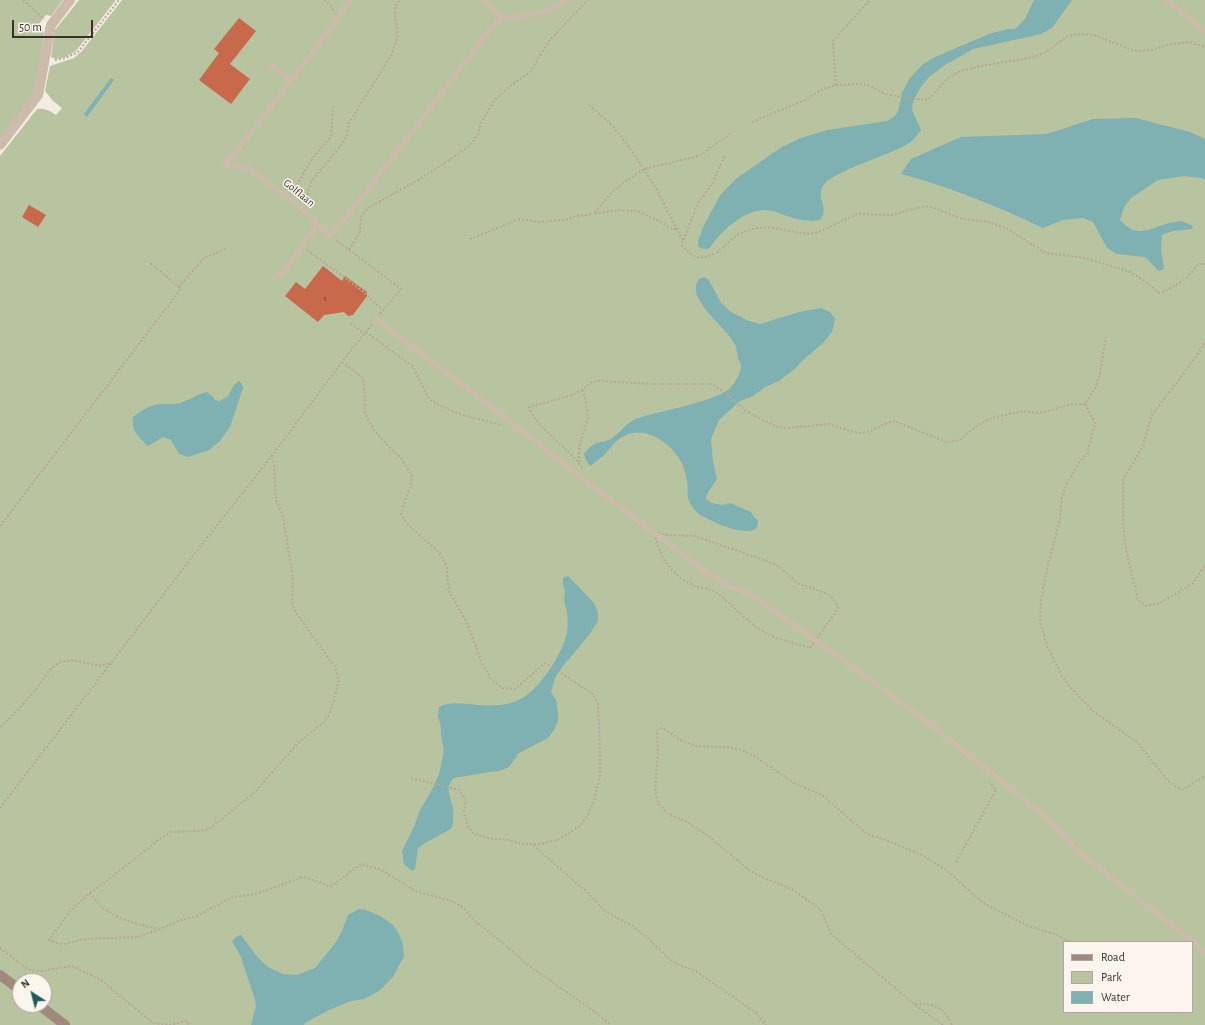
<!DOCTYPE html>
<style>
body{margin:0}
#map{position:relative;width:1205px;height:1025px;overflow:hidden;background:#f4ebe1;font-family:"Alegreya Sans",sans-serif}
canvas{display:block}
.legend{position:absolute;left:1063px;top:941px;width:130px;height:72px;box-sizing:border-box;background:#fbf5ee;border:1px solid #aea6a0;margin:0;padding:5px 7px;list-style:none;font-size:12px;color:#3b302b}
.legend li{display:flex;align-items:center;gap:8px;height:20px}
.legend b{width:20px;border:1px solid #aea6a0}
.north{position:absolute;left:12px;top:973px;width:40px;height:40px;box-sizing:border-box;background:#fbf5ee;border:1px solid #aea6a0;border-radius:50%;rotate:324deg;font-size:11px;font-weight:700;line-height:16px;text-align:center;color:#3b302b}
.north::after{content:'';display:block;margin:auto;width:14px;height:18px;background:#1f5a5e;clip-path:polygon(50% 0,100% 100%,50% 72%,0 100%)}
.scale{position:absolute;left:12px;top:20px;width:81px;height:18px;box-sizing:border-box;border:2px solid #3b302b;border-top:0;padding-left:5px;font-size:12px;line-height:14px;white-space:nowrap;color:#3b302b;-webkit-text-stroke:3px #fbf5ee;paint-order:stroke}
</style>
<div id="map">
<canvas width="1205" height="1025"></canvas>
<ul class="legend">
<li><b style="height:5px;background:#a18a7d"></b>Road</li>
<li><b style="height:11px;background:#b8c4a0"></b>Park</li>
<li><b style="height:11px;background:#7fb0b2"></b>Water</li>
</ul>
<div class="north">N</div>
<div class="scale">50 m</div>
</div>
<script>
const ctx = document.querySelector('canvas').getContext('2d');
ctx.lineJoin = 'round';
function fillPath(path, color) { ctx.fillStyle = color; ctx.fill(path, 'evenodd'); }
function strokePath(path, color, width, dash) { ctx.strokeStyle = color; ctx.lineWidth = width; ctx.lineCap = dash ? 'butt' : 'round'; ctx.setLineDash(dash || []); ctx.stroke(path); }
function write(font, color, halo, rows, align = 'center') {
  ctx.font = font + ' "Alegreya Sans",sans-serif'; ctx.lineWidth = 3; ctx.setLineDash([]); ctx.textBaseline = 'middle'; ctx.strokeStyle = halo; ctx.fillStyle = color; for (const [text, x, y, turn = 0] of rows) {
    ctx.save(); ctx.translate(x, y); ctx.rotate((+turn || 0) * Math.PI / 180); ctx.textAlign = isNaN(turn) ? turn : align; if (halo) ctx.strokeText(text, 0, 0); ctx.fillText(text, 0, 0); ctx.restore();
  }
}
fillPath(new Path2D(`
 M0,0H63L51,16L46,15L39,24L44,33L36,86L33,94L0,140Z
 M79,0H116L76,51L65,57L56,59L51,57L55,30Z
 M122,0H1205V1025H0V156L37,109C45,108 50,111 56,115L62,108L53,101L45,91L50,66L74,58L82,51ZM1064,942H1192V1012H1064ZM20,981H44V1005H20Z`), '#b8c4a0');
fillPath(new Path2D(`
 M1034,0H1072L1052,28L1041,34L973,49L945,65L929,77L920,88L913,102L912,110L921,130C917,136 912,142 906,145C885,156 862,162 841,173C837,175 833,177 830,179C809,194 832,206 820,220C807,222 795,219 784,215C780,214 776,211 772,211C749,205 721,230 710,248C705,250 702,249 698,246V241L704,225L721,194L737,178L770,155L782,147L801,138L828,130L887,121L895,116L898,111L902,93L909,79L923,64L935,57L989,34L1008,29H1015L1025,19Z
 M111,78L114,80L87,117L84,114Z
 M1136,118L1190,132L1205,139V180L1201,178L1184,176L1158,180L1131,198L1124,207L1120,220C1138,241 1152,226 1174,222C1176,222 1179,221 1181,221C1184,222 1189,224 1193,226L1192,229L1173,231L1162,235L1161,250L1164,269L1159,271L1145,257L1117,254L1107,248L1093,222L1083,218L1063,220L1043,228C997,206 950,187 901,174L911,159L961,137L1047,134L1093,119Z
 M704,277L709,280L721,303L731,312L749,321L760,324L799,312L821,308L830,312L835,319L832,332L823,343L802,361L796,368L779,381L765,387L753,396L740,401L719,420L711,439L713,462L717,479L707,494L706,499L712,503L722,505L730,503L751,512L755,518L758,520C758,524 757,529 753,530C740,535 710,521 699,514C696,512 693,508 691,505C685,495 689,490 687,481C686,476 685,471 683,466C675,446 647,424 624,436C614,441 612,447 604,455C600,459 595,462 590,466L586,460L584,454C587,451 591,445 595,444C601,441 607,442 612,438C621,432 628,421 638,418C659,411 721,401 732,386C736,381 741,372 741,366C741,364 739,360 738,358C737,353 737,347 734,343C726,326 684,299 699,279Z
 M239,381L242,384L243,388L230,427L220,441L209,450L188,457L179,454L171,440L163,437L148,446C138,436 131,431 133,417C141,411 151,404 162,404C168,404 173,405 180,403C190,400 197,394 207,392L212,396L215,400L220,401L228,396L234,385Z
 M568,576L594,603L598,613V621L589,635L563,666L555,678L551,692L556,700L558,712V721L554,730L548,738L519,753L509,767L499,771L490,772L454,778C444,788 451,797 453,808C454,815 453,822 452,828C441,835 428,840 418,848L415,869L412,871L404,864L402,851L413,829L420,810L431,792L439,774L444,750L441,736V727L438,716L439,707C450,701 465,704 478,705C489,706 503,706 514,702C536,695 558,660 565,640C568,632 568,620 567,612C566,608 565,604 564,600C564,597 565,594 565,591C564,586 561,582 564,577Z
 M359,909L366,910L382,917L393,925L399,934L403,945L404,956L393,977L379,991L364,999L351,1001L329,1010L305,1023L304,1025H251L256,1006L254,996L244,967L241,957L232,941L236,937L241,935L258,958L268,967L283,974L297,975L315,968L336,942L342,931L348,915Z`), '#7fb0b2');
fillPath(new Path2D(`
 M239,18L256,31L230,64L250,79L231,104L199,80L219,53L214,49Z
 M29,205L46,215L38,227L22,217Z
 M323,266L342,281L345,276L367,292V296L353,315L348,316L344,312L324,315L318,322L285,296L296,282L305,289Z`), '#c8694b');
strokePath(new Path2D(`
 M23,0L44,19
 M324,0L329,4L334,11
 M55,60L65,58L78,52L119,0
 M836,85L833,41L870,0
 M589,105L612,125L630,148L656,188L683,241L698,203L712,184L725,155
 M752,122L805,100L821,90L836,85L862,84L871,86L883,93L900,97L927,100L935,93L947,79L958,72L981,66L1035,57L1046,52L1066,37L1077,34L1094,35L1135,51L1151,50L1172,44L1189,42L1205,47
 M293,192L310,162L321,148L331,137L333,107
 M308,203V192L311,182L318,173L340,147L347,135L349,123L392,54L398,35L395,17V7L400,0
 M676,229H672L659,221L637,211L619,210L594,214L611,193L623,183L644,169L699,156L730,134
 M470,239L520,219L539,222L564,220L577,216L593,214
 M336,240L401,289L380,314
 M683,241L682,246L692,255L699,258L706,257L716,253L737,235L748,230L758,228L768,227L800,233L811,234L821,231L857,214L891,215L925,206L934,208L963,219L989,222L1004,227L1046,253L1084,258L1122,269L1130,272L1145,281L1159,293L1167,290L1187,278L1198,264H1205
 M307,250L364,292L372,300L383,310
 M349,250L360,232L361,217L368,208L415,182L457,155L472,143L478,134L481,123L494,101L510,86L530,72L549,41L588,0
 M179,287L204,258L228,248
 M351,323L364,334
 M366,332L413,367L429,399L439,405L459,414L501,425
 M1205,343L1190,365L1152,415L1141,450L1123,479V523L1126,550L1138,600L1146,606L1160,603L1192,584L1205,566
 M342,362L363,378L365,399L364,411L374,430L389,447L401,458L412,476L410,488L404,503L401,514L408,525L439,552L444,561L447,567V579L450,593L468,625L482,663L491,679L502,688L515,689L545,663L593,694L598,703L600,753V776L594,800L589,813L581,825L560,839L541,844H521L509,840L487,838L474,834L467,825L464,811L466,800L459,790L411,778
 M1085,404L1095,423L1087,453L1079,463L1068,481L1062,496L1060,519L1048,565L1041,600L1040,622L1047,646L1062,676L1072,689L1093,711L1138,743L1167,780L1175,786L1182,790L1205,776
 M579,462V447L588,418L586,403L583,389
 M582,468C569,447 536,429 529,407L573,395L583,389L592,382L599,381L653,384H712L720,389L746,411L763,420L778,427L788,428L829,424L850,431L861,433L871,431L884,424L894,421L946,442L960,440L975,427L991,418L1024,411L1035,413L1045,412L1068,405L1085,404L1095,388L1099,378L1106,337
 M0,526L181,289L149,262
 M654,532L668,535L695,536L775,564L783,570L797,583L828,594L836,602L838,607L836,612L810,648L773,637L757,628L745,618L718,593L706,588L696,587L683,580L672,570L664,560L658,546Z
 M0,727C16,713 30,697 42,681C45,677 47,673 50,670C54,666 59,662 66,661C81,658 97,671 111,662
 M0,808L192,557L271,457L342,362L372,324
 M533,845L590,895L604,910L617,918L631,925L648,938L667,957L679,965L696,971L756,1013L766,1025
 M956,862L996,790L989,782
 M90,893L104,883L161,838L171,832L199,831L209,829L223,818L255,792L297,744L324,722L329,715L335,696L339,680L335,667L297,614L292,604L293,578L283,516L276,500L274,463L272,458
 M160,929L138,937L108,938L85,939L64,944L57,943L49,940L71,910L90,893L101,907L120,918L140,925L160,929L178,921L197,916L233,897L256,894L303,877L319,882L330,887L361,864L380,869L415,891L449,900L461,906L477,923L502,942L525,963L591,1009L611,1025
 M1163,942H1173
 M0,948L29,970L41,971L72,966L101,980L153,1023L170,1025L187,1021L189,1025
 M915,1004C933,1003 944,1007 952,1025
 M943,1025L914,1004L831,934L821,910L792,889L766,879L749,870L707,835L687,822L668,814L658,803L655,788L658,752L657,732L659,728L664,729L682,741L697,746L728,747L742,750L754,756L794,783L822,795L867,834L886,840L922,855L946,870L983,903L1026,925L1057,935L1070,942`), '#b9a596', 2, [2, 2]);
strokePath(new Path2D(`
 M483,0L502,17
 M1166,0L1205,31
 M270,65L291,80
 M224,165L235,153L326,35L350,0
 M224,165L249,169L297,204L317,223L314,229L284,272L274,278
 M317,223L330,236L356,205L493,26L502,17C518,18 544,14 558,6C560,5 563,2 565,0
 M376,319L498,412L587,482L706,572L732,588L747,592L842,659L934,727L1048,819L1066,837L1076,850L1195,943L1205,953`), '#cdbbac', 5);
strokePath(new Path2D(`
 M0,145L38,95L51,25L70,0`), '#cdbbac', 10);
strokePath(new Path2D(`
 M0,975L20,990
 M39,1005L65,1025`), '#a18a7d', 10);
write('9px', '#5e3e33', null, [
 ["1",325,298]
]);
write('11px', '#3b302b', '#fbf5ee', [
 ["Golflaan",299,193,39]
]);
</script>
